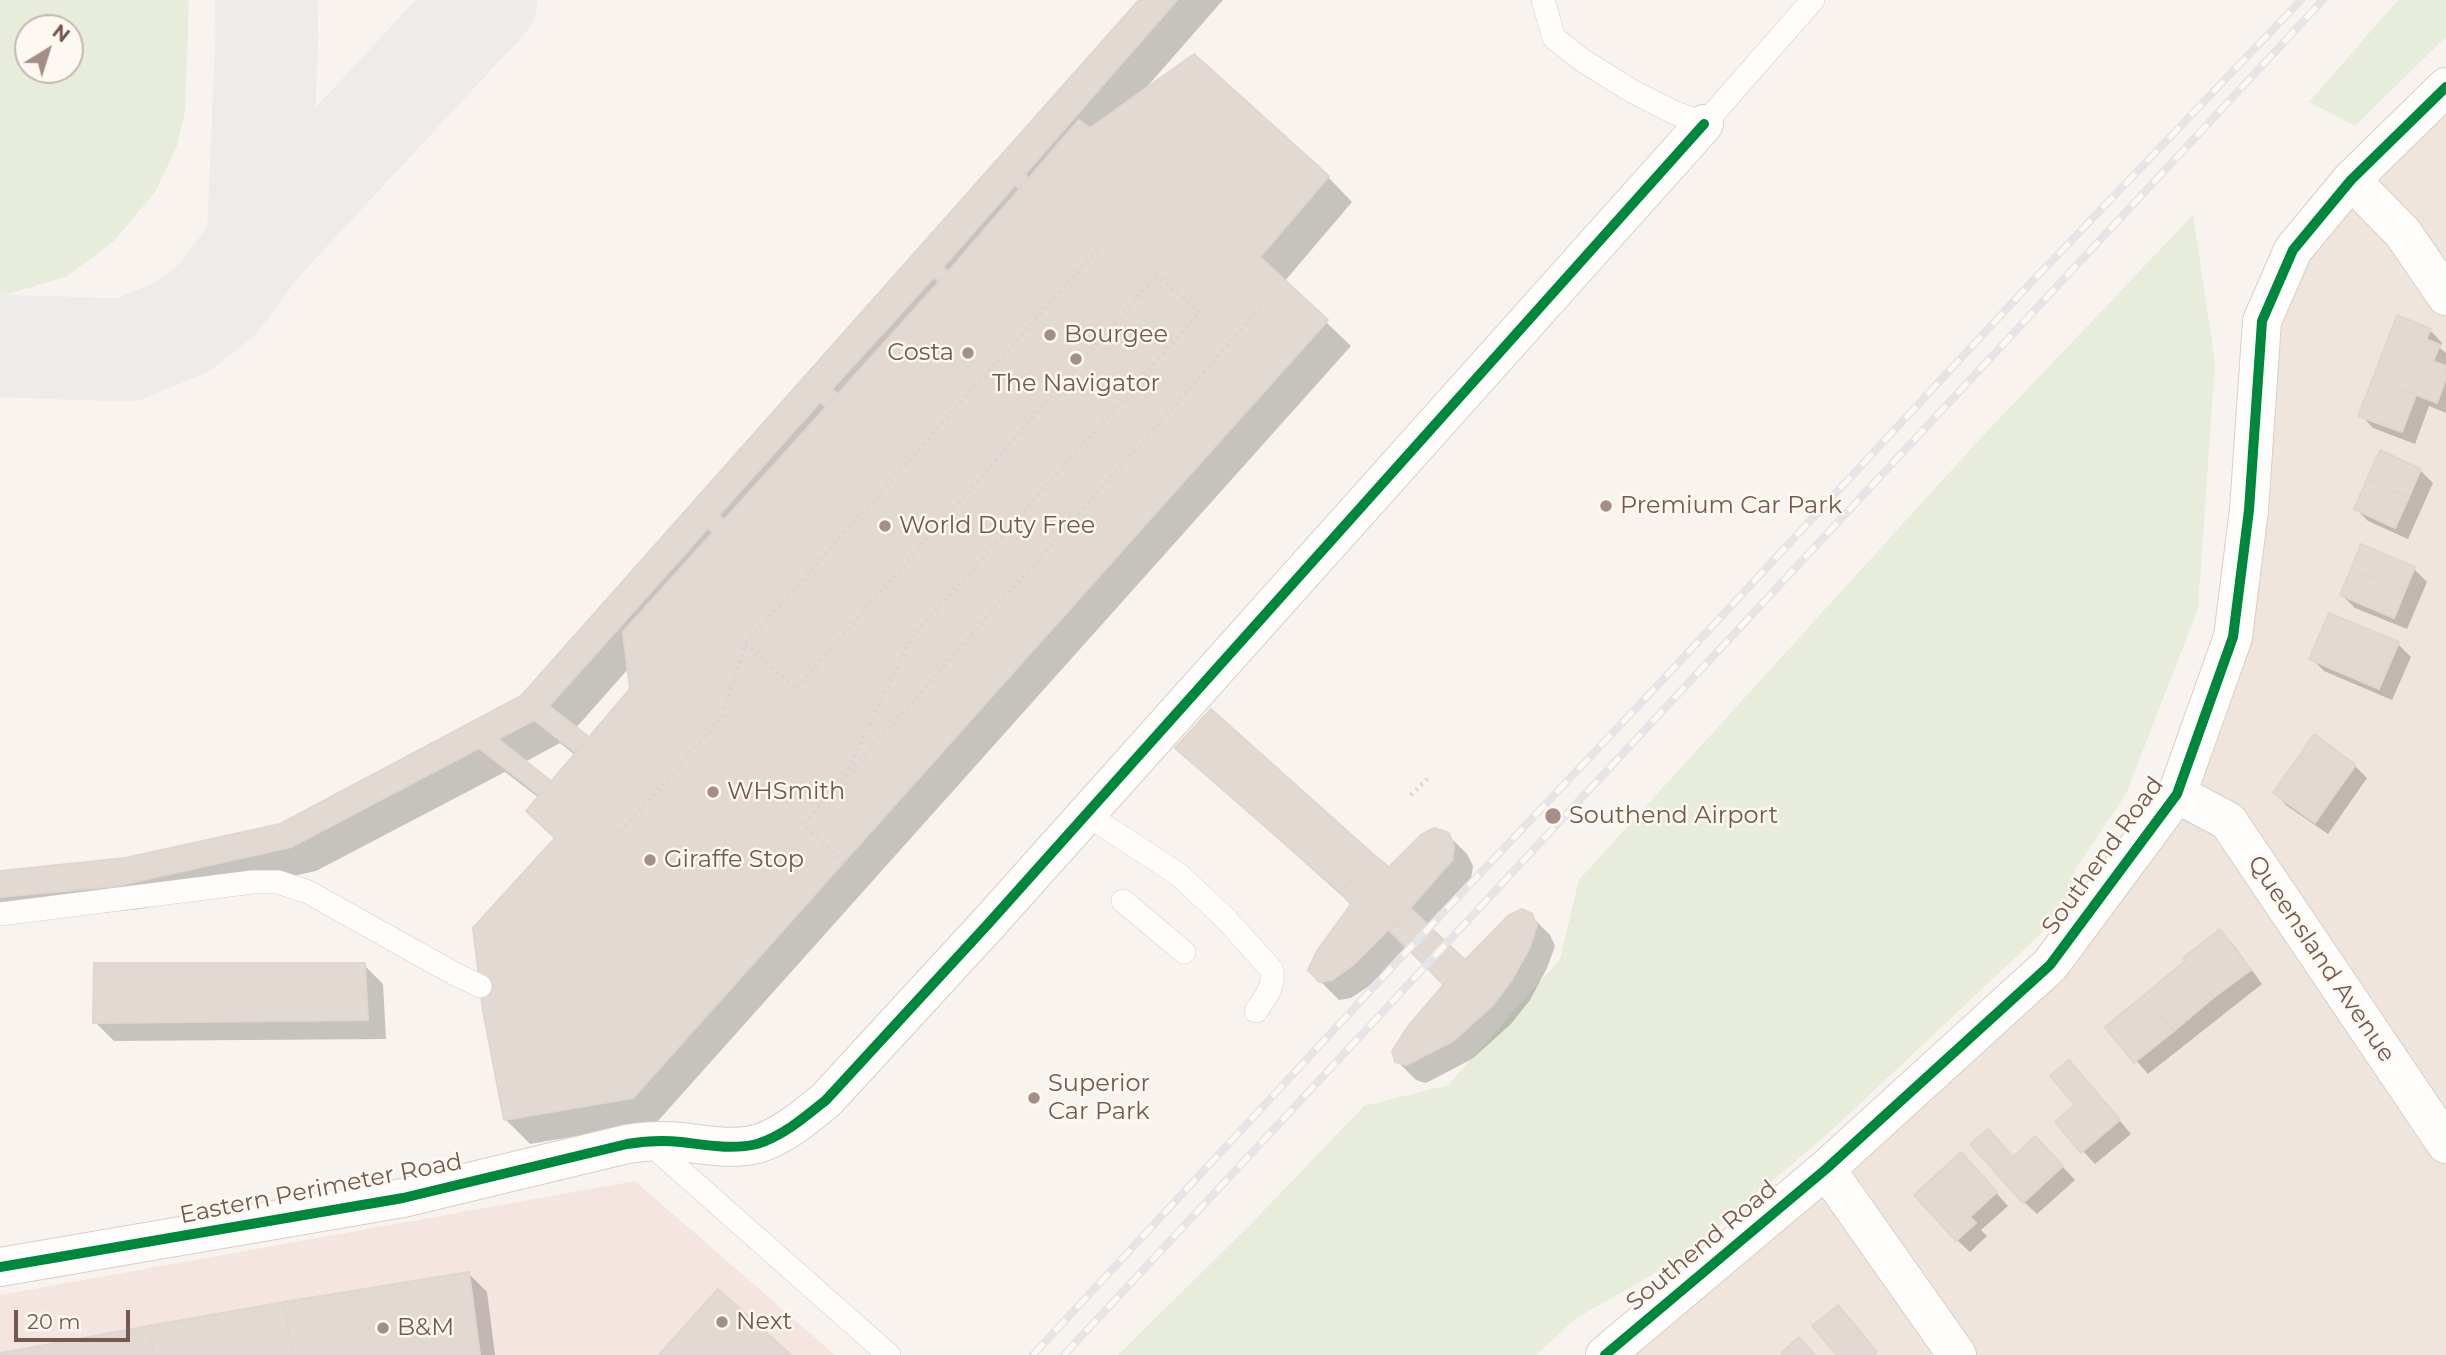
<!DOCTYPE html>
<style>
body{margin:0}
#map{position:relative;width:2446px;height:1355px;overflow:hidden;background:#f8f3ee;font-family:Montserrat,sans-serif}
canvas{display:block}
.north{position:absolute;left:14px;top:14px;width:70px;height:70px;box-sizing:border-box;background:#fef8f2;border:2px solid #c7b8b1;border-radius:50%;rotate:38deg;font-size:19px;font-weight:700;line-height:28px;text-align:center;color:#75594f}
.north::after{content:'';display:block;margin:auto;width:24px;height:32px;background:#a38f87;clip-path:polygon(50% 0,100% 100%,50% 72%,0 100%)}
.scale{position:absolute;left:14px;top:1310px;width:116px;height:32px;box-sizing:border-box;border:4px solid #75594f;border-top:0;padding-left:9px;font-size:21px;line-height:24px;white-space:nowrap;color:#75594f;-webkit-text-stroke:5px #fef8f2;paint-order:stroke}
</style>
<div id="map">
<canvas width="2446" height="1355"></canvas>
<div class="north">N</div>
<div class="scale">20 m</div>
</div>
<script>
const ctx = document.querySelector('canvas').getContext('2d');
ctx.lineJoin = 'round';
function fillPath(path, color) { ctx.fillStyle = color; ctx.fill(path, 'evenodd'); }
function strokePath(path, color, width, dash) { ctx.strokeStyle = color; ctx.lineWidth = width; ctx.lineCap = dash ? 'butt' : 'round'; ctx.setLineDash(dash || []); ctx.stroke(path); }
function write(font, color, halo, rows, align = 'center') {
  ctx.font = font + ' Montserrat,sans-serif'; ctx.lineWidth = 5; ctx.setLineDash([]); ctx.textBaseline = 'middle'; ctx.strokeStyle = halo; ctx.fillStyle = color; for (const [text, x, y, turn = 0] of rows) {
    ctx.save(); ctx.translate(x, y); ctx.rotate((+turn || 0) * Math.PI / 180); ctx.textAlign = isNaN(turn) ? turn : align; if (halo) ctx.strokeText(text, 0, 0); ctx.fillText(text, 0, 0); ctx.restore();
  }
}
fillPath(new Path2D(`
 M2446,87V1355H1605L2050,965L2177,794L2249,510L2293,250Z`), '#f0e5dd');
fillPath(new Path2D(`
 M635,1181L835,1355H0V1295Z`), '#f4e5e0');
fillPath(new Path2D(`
 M0,0H189L185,111L177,146L155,192L114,241L66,277L0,296ZM28,28H70V70H28Z
 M2398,0H2446V37L2355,126L2309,102Z
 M2193,215L2215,362L2198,609L2126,794L2075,870L2066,910L1832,1130L1683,1257L1575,1319L1536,1355H1118L1252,1223L1364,1106L1448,1085L1560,959L1579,880L1979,440Z`), '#e7edda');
fillPath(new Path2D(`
 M1141,0H1223L1146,88L1328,177L1352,202L1284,282L1351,346L657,1122L530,1144L505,1119L557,839L539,798L505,772L316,871L141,909L0,923V873L126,860L281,826L523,697ZM629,668L632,689L589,739L575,729ZM560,743L575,755L552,783L525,762Z
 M2398,318L2430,330L2442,343L2440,348L2446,353V413L2429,406L2415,444L2373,428L2361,415Z
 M2420,470L2433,483L2408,539L2368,521L2356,509Z
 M2414,569L2427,582L2407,629L2355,608L2342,595Z
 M2398,644L2411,657L2392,700L2324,671L2311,658Z
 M1177,748L1389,869L1448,835L1467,854L1473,866L1471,879L1427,927L1465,963L1531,916L1550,935L1555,946L1547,968L1530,1000L1511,1024L1472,1059L1426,1083L1416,1080L1397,1061L1447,985L1409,948L1372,984L1351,998L1339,1000L1320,981L1352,905Z
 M2355,766L2367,778L2328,834L2287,806L2275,793Z
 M2220,932L2233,944L2262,984L2148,1074L2107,1027Z
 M364,965L383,984L386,1039L114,1041L95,1022Z
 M2081,1075L2131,1134L2095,1164L2057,1123L2077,1106Z
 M2048,1151L2075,1180L2037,1214L2024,1202L2014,1159Z
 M1973,1167L2008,1206L1981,1230L1987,1236L1970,1252L1957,1240Z
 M468,1273L487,1292L495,1355H0Z`), '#0003');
strokePath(new Path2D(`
 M258,245L267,35L266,0
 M0,346L127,350L182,327L218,299L258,245L486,0`), '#eeecea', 103);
const building = new Path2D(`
 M1139,0H1177L1025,174L1028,178L1019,189L1015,185L943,267L948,272L939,282L934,277L832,389L837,393L825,406L820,402L719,515L724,520L713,533L708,528L549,706L589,737L575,752L534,720L498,739L551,781L539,795L479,748L291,847L116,886L0,897V871L125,858L280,824L521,696Z
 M1194,54L1329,176L1260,257L1328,320L633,1098L504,1120L483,1011L473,928L555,838L526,811L630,689L623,632L948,272L1079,120L1090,128Z
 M2397,315L2431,329L2426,339L2440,345L2433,361L2446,366V379L2437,403L2373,378Z
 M2373,378L2416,395L2402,432L2358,416Z
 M2380,450L2421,469L2409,497L2367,479Z
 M2367,479L2409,497L2395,528L2354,509Z
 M2361,544L2415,567L2405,591L2351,569Z
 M2351,569L2405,591L2394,618L2340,595Z
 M2329,613L2399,642L2379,689L2309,659Z
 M1211,709L1374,855L1340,892L1175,748Z
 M2314,734L2356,765L2340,787L2299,756Z
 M2299,756L2340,787L2315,823L2273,793Z
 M1434,828L1449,833L1454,846L1452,860L1410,908L1353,965L1332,980L1319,982L1308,970L1317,951L1351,904L1340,892L1374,855L1389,867L1421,835Z
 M1410,908L1465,960L1444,985L1389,930Z
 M1522,909L1532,914L1537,926L1529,949L1511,981L1493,1005L1453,1041L1406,1065L1395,1062L1392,1051L1409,1025L1465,960L1508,916Z
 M2220,929L2251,970L2213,998L2183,958Z
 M2185,961L2213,998L2174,1031L2144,995Z
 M94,963H365L368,1020L93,1023Z
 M2144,995L2174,1031L2134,1063L2105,1027Z
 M2069,1060L2120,1120L2081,1153L2055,1122L2075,1105L2050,1076Z
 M1988,1129L2013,1157L2035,1136L2063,1166L2023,1203L1970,1144Z
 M1961,1152L1997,1192L1970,1217L1976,1223L1956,1241L1914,1195Z
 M469,1272L480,1355H293L284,1302Z
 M718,1289L791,1355H659Z
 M284,1302L293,1355H154L148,1326Z
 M1838,1305L1877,1352L1873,1355H1837L1812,1326Z
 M148,1326L154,1355H42L40,1346Z
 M1799,1337L1815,1355H1783L1781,1353Z
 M40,1346L42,1355H0V1353Z`);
fillPath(building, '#e2d9d3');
strokePath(building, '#e0d6d1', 2);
const service = new Path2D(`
 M1543,0L1554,38L1582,60L1630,90L1673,112L1704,124L1813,0
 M1086,814L1178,874L1224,917L1272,970C1274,988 1266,997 1256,1011
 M1123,901L1184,952
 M0,914L253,882H278L308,892L455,974L480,986
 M647,1141L889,1355`);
const minor = new Path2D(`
 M2351,180L2403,233L2446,296
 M2177,794L2228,821L2446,1144
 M1826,1169L1957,1355
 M0,1267L403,1198L627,1144C645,1141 663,1140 681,1142C706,1145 732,1150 757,1144C783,1136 805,1117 826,1100L988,924L1704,124`);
const tertiary = new Path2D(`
 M1605,1355L1826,1169L2050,965L2177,794L2233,637L2249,510L2262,321L2293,250L2351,180L2446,87`);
strokePath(service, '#d6cfca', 24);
strokePath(minor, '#d6cfca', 40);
strokePath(tertiary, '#d6cfca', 40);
strokePath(new Path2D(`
 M746,643L796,689L1157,275L1200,312L911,639L844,778
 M1411,795L1430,776
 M621,832L722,717L746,643L1098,249
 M843,863L804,824L1265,303`), '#dad3d0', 4.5, [2, 5]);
strokePath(service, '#fefdfc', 23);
strokePath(minor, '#fefdfc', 38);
strokePath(tertiary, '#fefdfc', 38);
const rail = new Path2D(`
 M1033,1355L1407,951L1655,688L2026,288L2301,0
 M1064,1355L2323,0`);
strokePath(rail, '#e5e4e6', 8);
strokePath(rail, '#fef8f2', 5, [16]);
strokePath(new Path2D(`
 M0,1267L403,1198L627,1144C645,1141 663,1140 681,1142C706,1145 732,1150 757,1144C783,1136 805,1117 826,1100L988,924L1704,124
 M1605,1355L1826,1169L2050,965L2177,794L2233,637L2249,510L2262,321L2293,250L2351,180L2446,87`), '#00873e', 10);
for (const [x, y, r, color] of [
 [1050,335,7,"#a38f87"],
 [968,353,7,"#a38f87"],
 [1076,359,7,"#a38f87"],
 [1606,506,7,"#a38f87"],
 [885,526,7,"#a38f87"],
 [713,792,7,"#a38f87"],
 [1553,816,9,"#a38f87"],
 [650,860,7,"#a38f87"],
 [1034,1098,7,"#a38f87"],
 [722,1322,7,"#a38f87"],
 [383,1328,7,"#a38f87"]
]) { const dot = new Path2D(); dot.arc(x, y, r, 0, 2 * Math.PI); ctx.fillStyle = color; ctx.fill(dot); strokePath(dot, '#fef8f2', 2.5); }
write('24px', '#75594f', '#fef8f2', [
 ["Bourgee",1064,335],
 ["Costa",954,353,"right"],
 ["The Navigator",1076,384,"center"],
 ["Premium Car Park",1620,506],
 ["World Duty Free",899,526],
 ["WHSmith",727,792],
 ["Southend Airport",1569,816],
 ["Giraffe Stop",664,860],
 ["Superior",1048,1084],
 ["Car Park",1048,1112],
 ["Next",736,1322],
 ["B&M",397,1328]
], 'left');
write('24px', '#75594f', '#fef8f2', [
 ["Southend Road",2103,856,-54],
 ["Queensland Avenue",2321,959,56],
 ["Eastern Perimeter Road",321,1189,-11],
 ["Southend Road",1702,1246,-40]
]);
</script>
